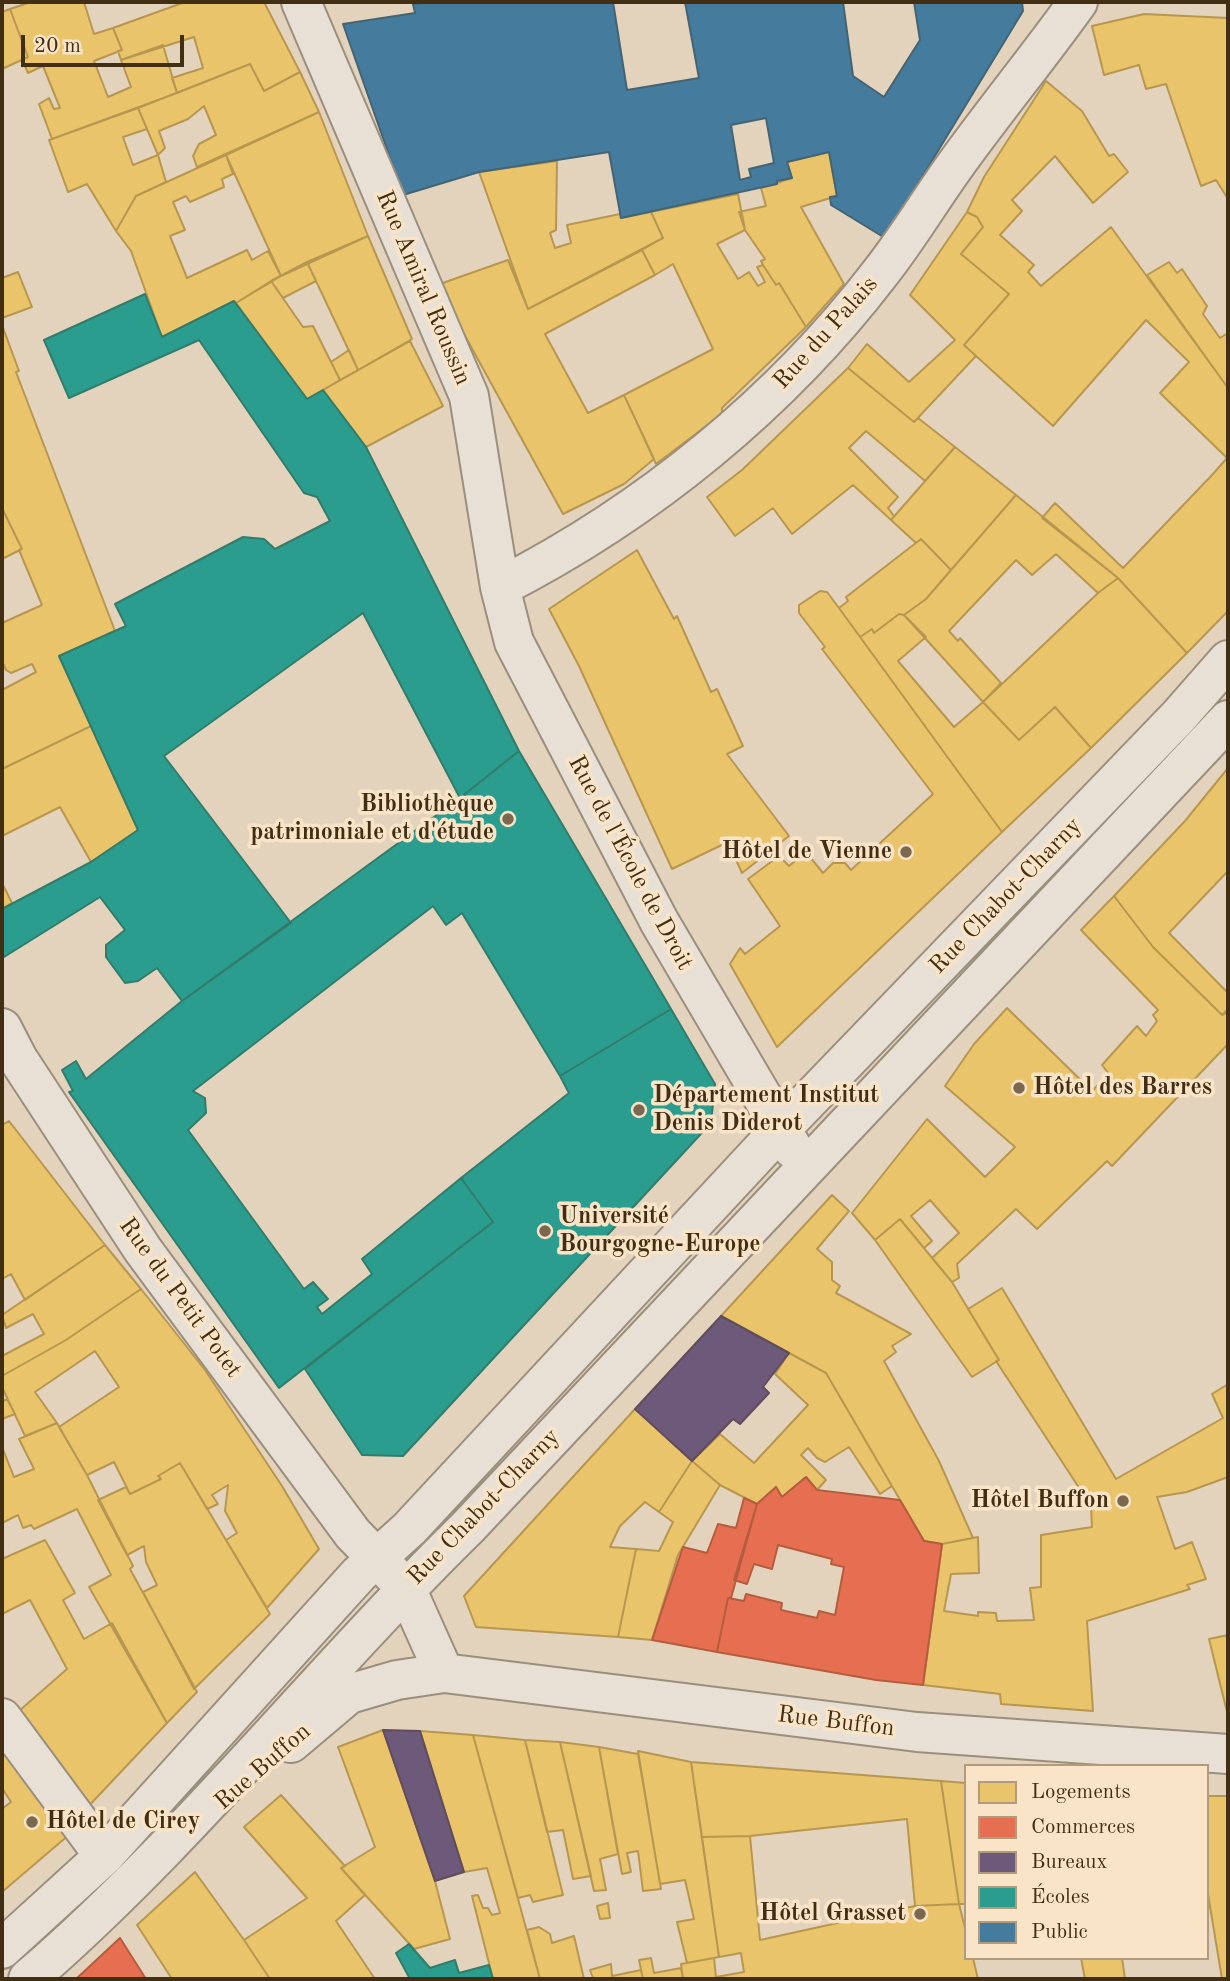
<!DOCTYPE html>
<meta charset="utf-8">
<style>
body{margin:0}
#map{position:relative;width:1230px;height:1981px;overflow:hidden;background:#e4d3bc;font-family:"Old Standard TT",serif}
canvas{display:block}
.frame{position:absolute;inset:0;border:4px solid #422e12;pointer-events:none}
.legend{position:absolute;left:964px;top:1764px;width:245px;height:196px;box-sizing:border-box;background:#f9e4c8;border:2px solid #b09b7f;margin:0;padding:9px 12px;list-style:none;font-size:21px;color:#422e12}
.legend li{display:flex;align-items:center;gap:14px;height:35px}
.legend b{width:35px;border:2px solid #b09b7f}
.scale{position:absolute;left:21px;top:35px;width:163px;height:32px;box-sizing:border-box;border:4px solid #422e12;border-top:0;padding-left:9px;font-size:21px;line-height:24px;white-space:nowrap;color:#422e12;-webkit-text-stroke:5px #f9e4c8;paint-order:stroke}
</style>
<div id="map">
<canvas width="1230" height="1981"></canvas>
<div class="frame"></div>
<ul class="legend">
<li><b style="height:19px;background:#e9c46a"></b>Logements</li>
<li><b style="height:19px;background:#e76f51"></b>Commerces</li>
<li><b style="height:19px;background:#6d597a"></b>Bureaux</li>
<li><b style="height:19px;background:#2a9d8f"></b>Écoles</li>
<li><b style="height:19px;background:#457b9d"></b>Public</li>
</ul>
<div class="scale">20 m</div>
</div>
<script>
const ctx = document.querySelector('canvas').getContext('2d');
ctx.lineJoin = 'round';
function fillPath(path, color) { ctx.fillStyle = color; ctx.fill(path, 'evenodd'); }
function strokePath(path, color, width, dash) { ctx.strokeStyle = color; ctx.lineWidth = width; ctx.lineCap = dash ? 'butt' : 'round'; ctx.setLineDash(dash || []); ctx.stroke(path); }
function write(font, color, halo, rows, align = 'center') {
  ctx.font = font + ' "Old Standard TT",serif'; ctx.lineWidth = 7; ctx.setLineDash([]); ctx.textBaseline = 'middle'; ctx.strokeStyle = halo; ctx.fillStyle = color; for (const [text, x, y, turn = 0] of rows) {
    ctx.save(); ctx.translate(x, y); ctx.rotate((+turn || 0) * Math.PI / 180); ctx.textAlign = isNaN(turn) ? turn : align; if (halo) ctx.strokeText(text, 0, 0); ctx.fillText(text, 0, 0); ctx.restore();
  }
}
const homes = new Path2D(`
 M31,2H84L94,34L113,28L122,50L94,61L108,97L131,87L121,60L163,45L177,93L52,139L39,104L49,98L54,109L60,108L43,66L28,73L22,59L28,57L10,9Z
 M185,2H264L300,72L264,91L250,64L177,93L172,78L203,68L194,37L121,60L118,51L122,50L113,28Z
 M10,9L28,57L2,69V12Z
 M1144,14L1228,18V199L1216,180L1201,186L1166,84L1146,89L1139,65L1104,75L1092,26Z
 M250,64L264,91L300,72L319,112L197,167L193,156L199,144L216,135L204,106L188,119L159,131L165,148L158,155L138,108Z
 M1046,81L1082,111L1109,156L1114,154L1128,172L1093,203L1055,156L1012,200L1022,211L1000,235L1034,265L1028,272L1041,286L1111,227L1228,388V611L1187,653L1118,578L1042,518L1055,503L1123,568L1212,475L1227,458L1160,393L1189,362L1146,320L1053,426L964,345L1009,294L961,254L983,227L977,217L967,212L984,177Z
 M138,108L147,129L123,137L133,165L158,155L166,182L136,196L116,231L87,184L68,192L49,140Z
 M319,112L368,236L281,276L226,155Z
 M829,152L837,196L801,207L844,284L806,327L779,283L776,285L763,265L761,261L765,259L745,230L739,212L766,206L761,188L792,178L787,162Z
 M226,155L233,174L222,179L224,187L190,202L186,196L173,202L185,230L170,236L187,278L247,250L252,260L268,251L281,276L236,303L234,301L162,337L131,251L116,231L136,196Z
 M557,161L556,230L550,233L555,248L571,243L567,225L620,214L621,218L651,212L663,238L528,309L479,172Z
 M738,194L745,230L717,244L738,279L749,272L758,286L765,282L757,267L763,265L776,285L779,283L806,327L722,408V414L656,464L624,395L713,349L673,264L655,275L642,250L663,238L651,212Z
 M967,212L977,217L983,227L961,254L1009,294L964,345L976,356L914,422L848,368L867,344L909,382L955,340L910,295Z
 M368,236L412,339L358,370L307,262Z
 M642,250L655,275L545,334L588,413L624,395L654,459L624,484L563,514L437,285L508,260L528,309Z
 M307,262L316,281L283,298L271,281Z
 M1169,262L1177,273L1182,269L1207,306L1203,314L1220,338L1228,333V388L1147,275Z
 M18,272L32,307L2,318V278Z
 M271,281L303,327L313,326L340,380L307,399L236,303Z
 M2,325L19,371L16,372L115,631L59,656L91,726L2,769V690L36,672L32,664L11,673L6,670L2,661V623L42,605L19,550L22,549L2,508Z
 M410,341L443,406L366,447L323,390Z
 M349,350L358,370L340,380L331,362Z
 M848,368L914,422L918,418L955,447L925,481L866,431L849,448L898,497L888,508L894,516L891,520L853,485L792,534L773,508L735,536L707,497L742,470Z
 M955,447L1016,495L951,570L921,539L916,543L891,520Z
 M1016,495L1118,578L1098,593L1056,554L1032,575L1016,560L949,631L958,641L960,638L1001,683L983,702L904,615L926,599Z
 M2,508L22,549L2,559Z
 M921,539L951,570L926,599L904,615L899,614L874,633L872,629L860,637L839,608L848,601L846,597Z
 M637,550L674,619L677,616L711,692L717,689L743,746L727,754L789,836L742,873L728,842L672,869L579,666L549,609Z
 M1118,578L1187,653L1091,748L1055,707L1019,740L983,702L1098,593Z
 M820,591L827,592L839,608L1002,832L777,1047L730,964L740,948L745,954L780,926L748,879L779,856L789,866L806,852L823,873L833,863H845L851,870L933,794L822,649L825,647L799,613V605Z
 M899,614L904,615L926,637L898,661L954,727L983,702L1019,740L1055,707L1091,748L1002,832L860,637L872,629L874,633Z
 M91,726L138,830L91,862L60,807L2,836V769Z
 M1228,768V871L1169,933L1228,993V1009L1222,1015L1153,947L1114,896L1185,821Z
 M2,883L12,903L2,909Z
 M1114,896L1153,947L1222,1015L1228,1012V1044L1112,1166L1107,1161L1037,1229L1016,1209L957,1264L959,1278L952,1282L932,1258L959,1233L930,1200L911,1216L932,1241L924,1248L900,1219L875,1240L852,1213L927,1119L985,1177L1015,1147L945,1086L974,1044L1007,1008L1092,1091L1109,1074L1102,1065L1137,1026L1146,1036L1157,1021L1153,1015L1158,1010L1081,930Z
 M9,1121L105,1245L25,1300L11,1274L2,1279V1125Z
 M832,1195L849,1211L817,1249L832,1262V1280L840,1286L836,1293L911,1334L892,1346L896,1352L884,1361L939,1461L973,1538L942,1544L924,1541L826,1373L721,1316Z
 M900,1219L952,1282L999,1360L972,1377L875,1240Z
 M105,1245L141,1289L66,1340L2,1376V1356L44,1334L33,1314L6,1328L2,1315Z
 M1002,1288L1116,1479L1223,1418L1212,1394L1228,1384V1477L1187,1492L1157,1497L1175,1549L1192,1542L1206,1579L1187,1585L1190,1589L1087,1621L1093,1711L1001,1704L1000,1694L923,1685L942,1544L978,1537L979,1573L951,1574L944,1611L978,1616V1612L996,1613L997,1621L1034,1620L1030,1588L1041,1587V1535L1092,1527L1091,1506L996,1361L999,1360L968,1309Z
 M141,1289L205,1370L282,1486L319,1549L267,1608L226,1540L237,1533L225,1511L228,1485L212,1495L218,1504L207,1509L180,1463L158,1476L161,1479L130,1494L114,1462L87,1475L59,1427L119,1387L95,1351L35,1392L57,1423L25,1436L2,1387V1376L66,1340Z
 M789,1353L826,1373L892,1486L880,1494L849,1447L825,1462L817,1458L808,1448L801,1455L826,1480L817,1490L806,1477L782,1497L776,1487L757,1504L720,1485L692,1461L720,1434L754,1463L808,1405L775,1374Z
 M7,1399L15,1414L2,1419V1402Z
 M635,1409L692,1461L659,1512L645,1502L620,1526L610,1547L636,1549L618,1637L476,1627L464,1596Z
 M57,1423L87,1475L133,1566L130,1569L197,1692L167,1723L89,1587L111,1575L77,1509L34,1529L31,1525L23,1528L18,1515L2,1523V1447L14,1477L34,1469L19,1439Z
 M692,1461L720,1485L678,1555L652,1640L618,1637L636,1549L659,1551L673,1522L659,1512Z
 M180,1463L270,1614L194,1689L143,1592L157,1585L146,1562L144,1546L127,1555L98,1500L126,1487L130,1494L161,1479L158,1476Z
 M45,1540L75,1593L63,1600L84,1639L112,1623L167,1723L84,1811L19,1711L67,1669L30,1600L2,1614V1559Z
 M1228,1635V1716L1209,1639Z
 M383,1730L435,1881L450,1939L414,1949L341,1868L375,1847L338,1747Z
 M420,1731L473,1735L540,1979H493L472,1896L478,1895L483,1908H488L492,1915L500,1913L487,1868L464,1872Z
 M473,1735L525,1740L563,1895L533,1902L530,1895L518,1898Z
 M2,1739L70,1834L2,1892V1809L11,1802L2,1788Z
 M525,1740L560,1742L591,1876L573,1879L563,1830L547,1832Z
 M560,1742L599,1747L618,1854L600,1859L606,1890L594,1891Z
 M599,1747L638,1754L661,1889L643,1891L638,1851L627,1853L631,1872L622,1874Z
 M638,1751L691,1762L719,1957L687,1963L677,1922L694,1919L685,1880L660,1884Z
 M691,1762L941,1781L959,1904L915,1906L907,1819L750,1836L702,1837Z
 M941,1781L966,1783V1904H959Z
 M281,1795L345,1866L341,1868L365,1895L336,1921L375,1979H270L244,1940L307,1898L244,1827Z
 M1207,1796H1228V1979H1222L1207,1888Z
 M750,1836L760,1940L915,1906L959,1904L966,1932V1958H973L978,1979H683L681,1964L714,1958L716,1977L744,1972L741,1953L719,1957L702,1837Z
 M195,1872L244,1940L270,1979H172L137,1925Z
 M608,1903L610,1918L600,1919L597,1906Z
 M539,1927L550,1934L552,1943L574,1936L584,1979L593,1978L590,1970L611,1964L612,1976L641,1970L643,1979H540L527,1930Z
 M651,1958L654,1973L681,1968L683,1979H643L639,1960Z
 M1081,1958H1122L1125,1979H1085Z`);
fillPath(homes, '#e9c46a');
strokePath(homes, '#b79750', 2);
const shops = new Path2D(`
 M806,1477L817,1490L900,1500L924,1541L942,1544L923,1685L876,1680L717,1652L728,1598L744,1601L746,1594L782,1603L781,1610L817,1618L819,1611L835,1615L844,1567L831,1564L832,1559L778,1545L772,1569L754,1564L747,1584L734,1580L757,1504L776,1487L782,1497Z
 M744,1498L757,1504L731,1598H728L717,1652L652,1640L683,1547L707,1553L718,1524L736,1528Z
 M120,1938L146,1979H76Z`);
fillPath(shops, '#e76f51');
strokePath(shops, '#b65c3e', 2);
const offices = new Path2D(`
 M721,1316L789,1353L763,1387L769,1393L740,1424L733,1419L692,1461L635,1409Z
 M383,1730L420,1731L464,1872L435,1881Z`);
fillPath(offices, '#6d597a');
strokePath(offices, '#604c5b', 2);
const schools = new Path2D(`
 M145,294L162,337L234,301L307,399L323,390L366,447L519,751L460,798L363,613L164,756L291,923L182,1001L157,968L138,981L125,983L106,957V945L125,930L100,897L4,957L2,953V909L91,862L138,830L59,656L126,626L115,604L243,537L264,539L275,549L330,521L317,497L304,493L199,340L69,398L44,340Z
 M519,751L671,1009L560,1076L462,913L446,925L433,906L193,1091L205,1098L206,1113L188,1130L304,1289L313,1282L328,1299L317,1307L322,1314L372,1274L362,1259L461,1178L493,1222L279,1388L69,1092L73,1091L62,1070L76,1061L86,1079L182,1001L460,798Z
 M671,1009L715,1084L711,1123L403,1456L362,1455L305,1369L493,1222L461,1178L569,1093L560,1076Z
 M409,1944L430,1968L455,1960L459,1973L489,1965L493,1979H410L396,1953Z`);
fillPath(schools, '#2a9d8f');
strokePath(schools, '#317c6a', 2);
const public = new Path2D(`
 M430,2H613L627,90L699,78L685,2H843L853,76L884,97L920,40L914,2H1022L1023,11L885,238L831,205L830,197L837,196L829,152L787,162L792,178L777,181V184L621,218L609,152L479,172L403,195L343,24L415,13L413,4ZM766,118L774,163L749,169L751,177L740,180L731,125Z`);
fillPath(public, '#457b9d');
strokePath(public, '#446473', 2);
const street = new Path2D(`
 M301,2L469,396L500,587L514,642L659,921L793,1149
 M500,587C647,512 781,403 881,272C907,239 929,202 954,167C994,111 1038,58 1078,2
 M2,1028L18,1059L143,1250L353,1534L406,1588L444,1673
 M2,1718L104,1856
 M291,1743L349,1694L397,1680L444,1673L917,1732L1228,1754
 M2,1949L104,1856L359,1574L409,1529L781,1129L1178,717L1228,660
 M28,1979C187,1842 317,1675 467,1528L1228,720`);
strokePath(street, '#9a8e7d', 42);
strokePath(street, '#e8e0d4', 38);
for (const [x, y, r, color] of [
 [508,819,7,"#7b684e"],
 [906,852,7,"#7b684e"],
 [1019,1088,7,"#7b684e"],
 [639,1110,7,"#7b684e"],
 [545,1231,7,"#7b684e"],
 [1123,1501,7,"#7b684e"],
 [32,1822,7,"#7b684e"],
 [920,1914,7,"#7b684e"]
]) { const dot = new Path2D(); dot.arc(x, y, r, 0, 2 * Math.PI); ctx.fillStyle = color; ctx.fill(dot); strokePath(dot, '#f9e4c8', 2.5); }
write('24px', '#422e12', '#f9e4c8', [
 ["Rue Amiral Roussin",423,288,67],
 ["Rue du Palais",826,333,-48],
 ["Rue de l'École de Droit",630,863,62],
 ["Rue Chabot-Charny",1006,896,-46],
 ["Rue du Petit Potet",180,1298,54],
 ["Rue Chabot-Charny",484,1507,-46],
 ["Rue Buffon",836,1722,7],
 ["Rue Buffon",263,1767,-41]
]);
write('bold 24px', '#422e12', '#f9e4c8', [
 ["Bibliothèque",494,805],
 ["patrimoniale et d'étude",494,833],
 ["Hôtel de Vienne",892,852],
 ["Hôtel des Barres",1033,1088,"left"],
 ["Département Institut",653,1096,"left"],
 ["Denis Diderot",653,1124,"left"],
 ["Université",559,1217,"left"],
 ["Bourgogne-Europe",559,1245,"left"],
 ["Hôtel Buffon",1109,1501],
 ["Hôtel de Cirey",46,1822,"left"],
 ["Hôtel Grasset",906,1914]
], 'right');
</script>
